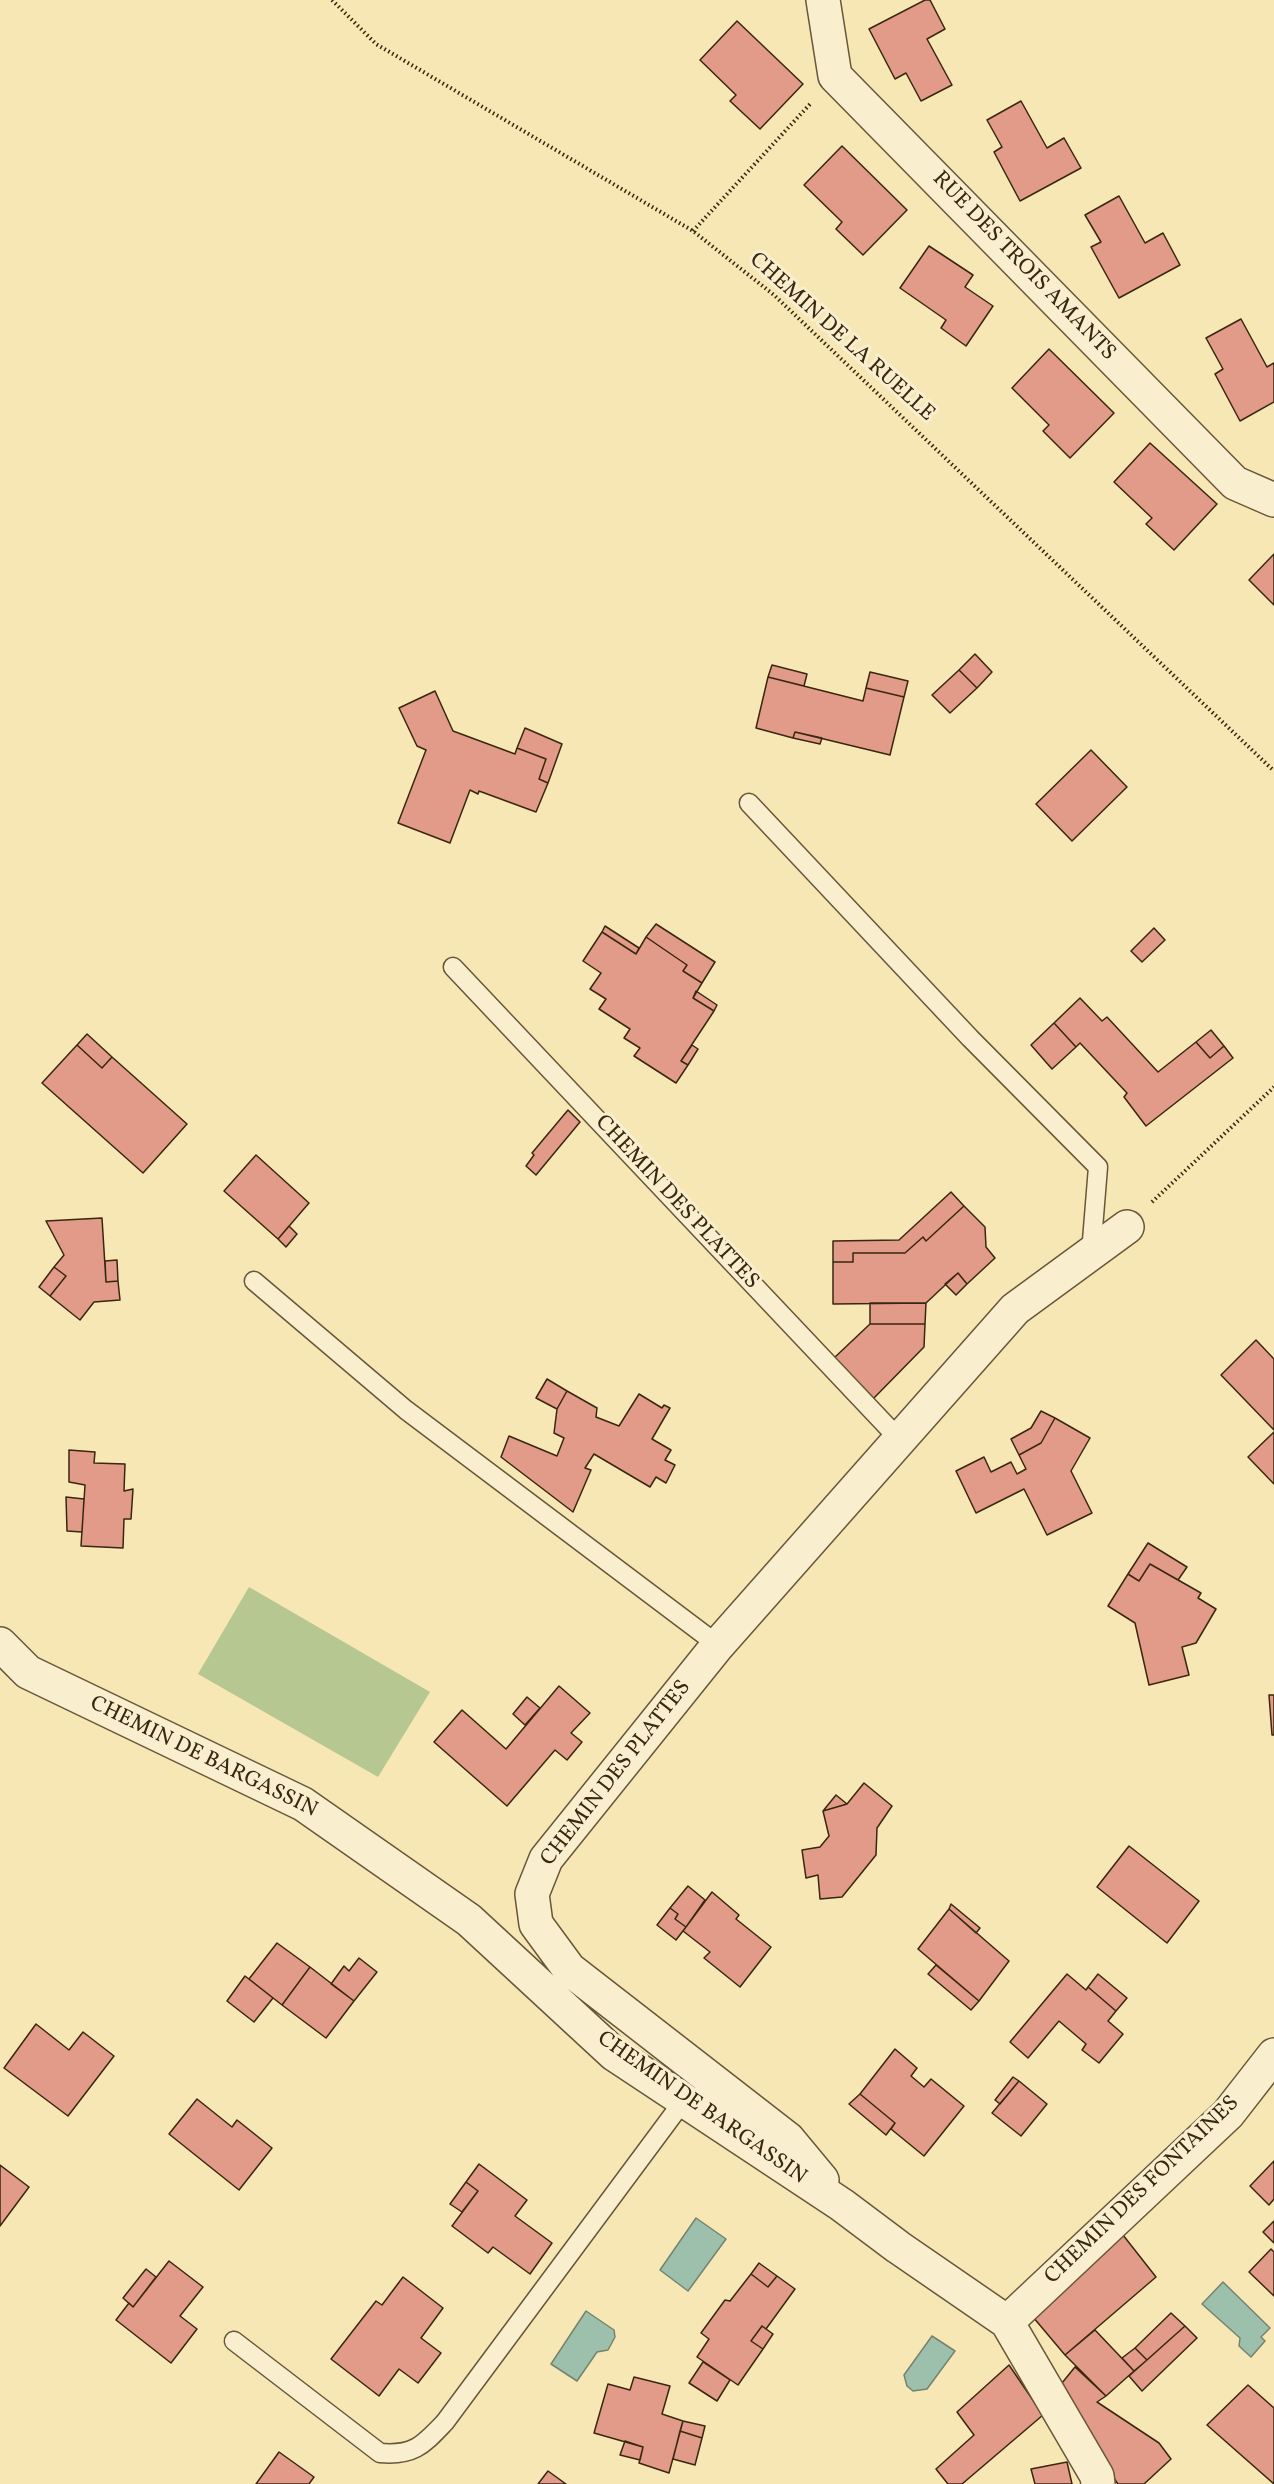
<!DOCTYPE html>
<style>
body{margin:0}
canvas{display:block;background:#f6e7b5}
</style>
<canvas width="1274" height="2484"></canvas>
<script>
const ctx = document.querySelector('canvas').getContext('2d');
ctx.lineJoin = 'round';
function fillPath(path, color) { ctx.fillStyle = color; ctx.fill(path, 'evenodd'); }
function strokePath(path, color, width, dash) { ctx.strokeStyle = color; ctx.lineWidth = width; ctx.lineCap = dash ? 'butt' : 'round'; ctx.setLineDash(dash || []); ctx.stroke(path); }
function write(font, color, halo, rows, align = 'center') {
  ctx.font = font + ' Vollkorn,serif'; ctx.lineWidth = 6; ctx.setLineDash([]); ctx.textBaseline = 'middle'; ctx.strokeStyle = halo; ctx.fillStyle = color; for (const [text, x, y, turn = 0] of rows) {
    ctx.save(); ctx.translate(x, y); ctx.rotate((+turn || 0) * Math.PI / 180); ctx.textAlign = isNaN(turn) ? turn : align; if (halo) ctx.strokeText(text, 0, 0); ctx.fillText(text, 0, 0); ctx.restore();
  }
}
fillPath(new Path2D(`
 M249,1587L430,1692L378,1777L198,1674Z`), '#b6c792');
const water = new Path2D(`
 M696,2218L726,2239L688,2291L660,2270Z
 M1223,2282L1270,2328L1261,2337L1265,2341L1251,2357L1239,2346L1240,2338L1202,2304Z
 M586,2311L614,2330L615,2337L608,2350L597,2352L577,2381L551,2364Z
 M932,2336L955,2351L927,2389L913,2391L907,2386L904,2375Z`);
fillPath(water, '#9dc0ad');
strokePath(water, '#75836e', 1.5);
const building = new Path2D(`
 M925,0H930L945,29L927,39L952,85L921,101L906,73L895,79L869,29Z
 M737,21L803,84L760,129L730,101L736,95L700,60Z
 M1021,101L1047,148L1064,138L1081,168L1020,201L994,152L1002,147L987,120Z
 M842,146L907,210L863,255L836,229L842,222L804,185Z
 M1119,196L1145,243L1163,233L1180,265L1119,298L1091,247L1101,242L1085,215Z
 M929,246L973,275L965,287L993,306L966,346L941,328L946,320L900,288Z
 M1241,319L1267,367L1274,363V402L1240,421L1215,374L1223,369L1206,338Z
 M1049,349L1114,413L1070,458L1043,431L1049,425L1012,388Z
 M1150,443L1217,504L1174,550L1146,524L1152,518L1114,482Z
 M1274,554V605L1249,580Z
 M975,654L992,672L977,688L959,670Z
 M772,665L807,674L804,686L768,677Z
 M959,670L977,688L950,713L932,695Z
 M870,672L908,681L904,697L866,688Z
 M768,677L863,701L866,688L904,697L890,755L795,732L793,738L756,728Z
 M435,691L453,731L515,754L517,748L546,759L539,779L548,783L536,812L479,791L478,794L470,790L450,843L398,823L426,750L417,746L399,708Z
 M525,728L562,744L548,783L539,779L546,759L517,748Z
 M795,732L822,738L820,744L793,738Z
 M1091,750L1127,787L1072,841L1036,804Z
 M656,924L715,962L702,983L683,971L687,965L646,937Z
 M605,926L639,948L636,954L602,932Z
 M1154,928L1165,940L1142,962L1131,951Z
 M602,932L636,954L646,937L687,965L683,971L702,983L693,998L714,1011L681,1061L688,1065L676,1083L634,1056L640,1048L624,1038L630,1029L599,1009L606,999L590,989L601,973L583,961Z
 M696,991L717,1005L714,1011L693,998Z
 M1080,998L1102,1021L1107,1017L1158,1072L1196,1042L1210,1058L1224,1046L1233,1058L1146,1126L1124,1097L1127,1093L1080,1043L1076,1047L1054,1023Z
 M1054,1023L1076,1047L1052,1069L1031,1045Z
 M1211,1030L1224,1046L1210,1058L1196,1042Z
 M87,1034L112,1057L102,1068L77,1045Z
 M77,1045L102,1068L112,1057L187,1124L143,1173L42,1083Z
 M692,1045L698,1049L688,1065L681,1061Z
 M568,1110L580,1122L536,1175L526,1166L534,1155L532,1153Z
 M256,1155L309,1203L278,1239L224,1191Z
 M951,1192L964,1206L926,1241L923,1237L905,1253H853V1262H833V1241L899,1240Z
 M964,1206L985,1227L986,1247L995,1258L967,1284L958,1273L926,1303L833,1304V1262H853V1253H905L923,1237L926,1241Z
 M102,1218L106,1282L118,1281L120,1300L94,1302L80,1320L50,1296L66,1276L54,1267L64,1255L46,1221Z
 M289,1226L297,1234L286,1247L278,1239Z
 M117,1260L118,1281L106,1282L105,1261Z
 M54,1267L66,1276L50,1296L39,1287Z
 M958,1273L967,1284L956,1295L945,1284Z
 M870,1303H926L925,1324H870Z
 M870,1324H925L924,1347L873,1399L834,1358Z
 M1256,1340L1274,1359V1430L1221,1375Z
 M547,1379L567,1391L557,1409L536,1398Z
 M567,1391L597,1408L596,1417L619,1426L639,1394L662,1408L664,1405L670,1408L652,1439L671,1450L665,1460L675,1465L666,1483L656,1477L650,1487L594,1454L585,1468L591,1470L573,1512L501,1457L509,1436L557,1456L564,1438L554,1433L557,1409Z
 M1041,1411L1055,1418L1041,1443L1019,1455L1011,1439L1031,1428Z
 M1055,1418L1090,1438L1071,1471L1092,1513L1047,1535L1024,1489L976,1513L956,1471L984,1457L991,1472L1011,1462L1017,1474L1026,1469L1019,1455L1041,1443Z
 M1274,1432V1484L1248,1457Z
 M69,1450L95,1452L94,1463L125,1464L124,1491L133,1489L131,1519H124L123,1548L81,1546L85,1485L69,1482Z
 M66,1497L84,1499L82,1532L67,1531Z
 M1148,1543L1187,1567L1178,1580L1150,1564L1139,1581L1128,1574Z
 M1150,1564L1201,1593L1198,1598L1216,1609L1196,1643L1182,1647L1189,1675L1149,1685L1135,1623L1108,1606L1128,1574L1139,1581Z
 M559,1686L590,1713L571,1733L582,1742L567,1760L555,1750L507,1806L434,1742L462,1710L506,1749Z
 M1269,1695H1274V1735H1272Z
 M527,1697L540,1708L525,1725L513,1714Z
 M864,1783L892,1806L877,1828L876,1855L842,1897L820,1899L818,1875L806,1878L802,1850L820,1847L829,1836L823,1811L847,1804Z
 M836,1795L847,1804L823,1811Z
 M1129,1846L1199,1901L1167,1943L1097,1887Z
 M688,1886L705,1900L686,1927L675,1919L678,1914L670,1908Z
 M712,1892L739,1915L736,1919L771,1947L740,1987L704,1958L710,1952L683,1931Z
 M951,1904L980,1928L976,1933L949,1909Z
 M670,1908L678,1914L675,1919L686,1927L676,1940L657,1925Z
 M949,1909L1009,1961L979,2001L918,1949Z
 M277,1943L310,1967L282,2005L249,1979Z
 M359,1958L377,1972L354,2001L331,1984L344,1966L349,1971Z
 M936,1965L979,2001L971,2010L928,1974Z
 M310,1967L354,2001L326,2038L282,2005Z
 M1067,1974L1086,1990L1088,1987L1116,2011L1108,2021L1123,2034L1099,2063L1082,2050L1086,2044L1059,2021L1028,2058L1010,2042Z
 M1098,1974L1127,1998L1116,2011L1088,1987Z
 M245,1976L273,1998L254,2022L227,2001Z
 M36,2024L69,2050L83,2032L114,2056L68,2116L4,2068Z
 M895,2049L917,2068L911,2076L924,2087L931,2079L964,2106L924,2156L891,2129L895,2123L860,2094Z
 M1013,2077L1019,2081L1000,2104L995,2100Z
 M1019,2081L1047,2104L1021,2136L992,2113Z
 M860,2094L895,2123L886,2135L849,2104Z
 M197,2099L232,2127L237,2120L272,2148L239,2190L169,2134Z
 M1274,2161V2199L1269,2205L1250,2186Z
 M479,2164L527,2200L515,2216L552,2243L530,2274L493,2247L488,2253L452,2226L478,2191L466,2182Z
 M0,2165L29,2187L0,2226Z
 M466,2182L478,2191L462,2212L450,2204Z
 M1274,2221V2243L1263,2232Z
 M1123,2235L1156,2277L1065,2355L1033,2317Z
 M1271,2249L1274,2252V2296L1249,2272Z
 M169,2261L203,2287L180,2316L197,2329L171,2363L116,2320L129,2303L133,2307Z
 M759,2263L777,2276L768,2287L751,2274Z
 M146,2269L156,2277L133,2307L123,2298Z
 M751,2274L768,2287L777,2276L795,2289L766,2329L762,2326L751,2341L763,2349L738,2385L697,2357L709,2339L701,2333L725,2300L730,2301Z
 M403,2277L443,2308L421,2338L441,2353L418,2383L399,2369L379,2396L331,2359L376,2301L382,2305Z
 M1171,2313L1185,2326L1147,2360L1135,2348Z
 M762,2326L773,2334L763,2349L751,2341Z
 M1185,2326L1197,2338L1142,2391L1129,2376Z
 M1095,2330L1134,2371L1106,2396L1065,2355Z
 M1135,2348L1147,2360L1134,2371L1122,2358Z
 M703,2362L730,2380L717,2401L689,2383Z
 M1009,2365L1043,2415L962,2484H948L936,2469L974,2435L957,2412Z
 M1075,2367L1106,2396L1097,2402L1159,2443L1171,2459L1144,2484H1118L1053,2394Z
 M634,2377L670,2386L662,2414L683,2421L669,2473L639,2463L643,2447L594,2433L608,2384L630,2390Z
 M1248,2385L1274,2408V2484L1207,2425Z
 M683,2421L705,2426L702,2438L680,2431Z
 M680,2431L702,2438L695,2465L673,2459Z
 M625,2441L643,2447L640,2460L620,2455Z
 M279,2452L314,2477L309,2484H256Z
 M1067,2462L1072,2484H1035L1031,2469Z
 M548,2471L566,2484H538Z`);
fillPath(building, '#e29a89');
strokePath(building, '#39270f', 1.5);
const lane = new Path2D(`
 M749,803L970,1038L1098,1167L1091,1253
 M453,967L899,1439
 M254,1281L406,1410L718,1645
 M234,2341L380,2453C414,2456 423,2445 445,2422L684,2100`);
const street = new Path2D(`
 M823,0L835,76L1235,483L1274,500
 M0,1644L28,1672L303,1804L469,1920L614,2054L842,2205L898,2247L1007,2322L1097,2476L1098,2484
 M822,2180L788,2139L569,1969L536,1924L532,1894L546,1859L718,1645L1015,1309L1127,1227
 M1007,2322L1228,2114L1274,2055`);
strokePath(lane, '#685738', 21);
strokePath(street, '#685738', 36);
strokePath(new Path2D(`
 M332,0L376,44L693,231L774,295L1274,771
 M693,231L811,103
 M1152,1202L1274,1087`), '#39270f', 4, [1.5, 3]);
strokePath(lane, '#f9efcf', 18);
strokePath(street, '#f9efcf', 33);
write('22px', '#39270f', '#f9efcf', [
 ["RUE DES TROIS AMANTS",1023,267,46],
 ["CHEMIN DE LA RUELLE",841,338,42],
 ["CHEMIN DES PLATTES",676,1203,47],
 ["CHEMIN DE BARGASSIN",203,1758,26],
 ["CHEMIN DES PLATTES",617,1774,-52],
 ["CHEMIN DE BARGASSIN",701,2109,35],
 ["CHEMIN DES FONTAINES",1143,2191,-44]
]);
</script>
